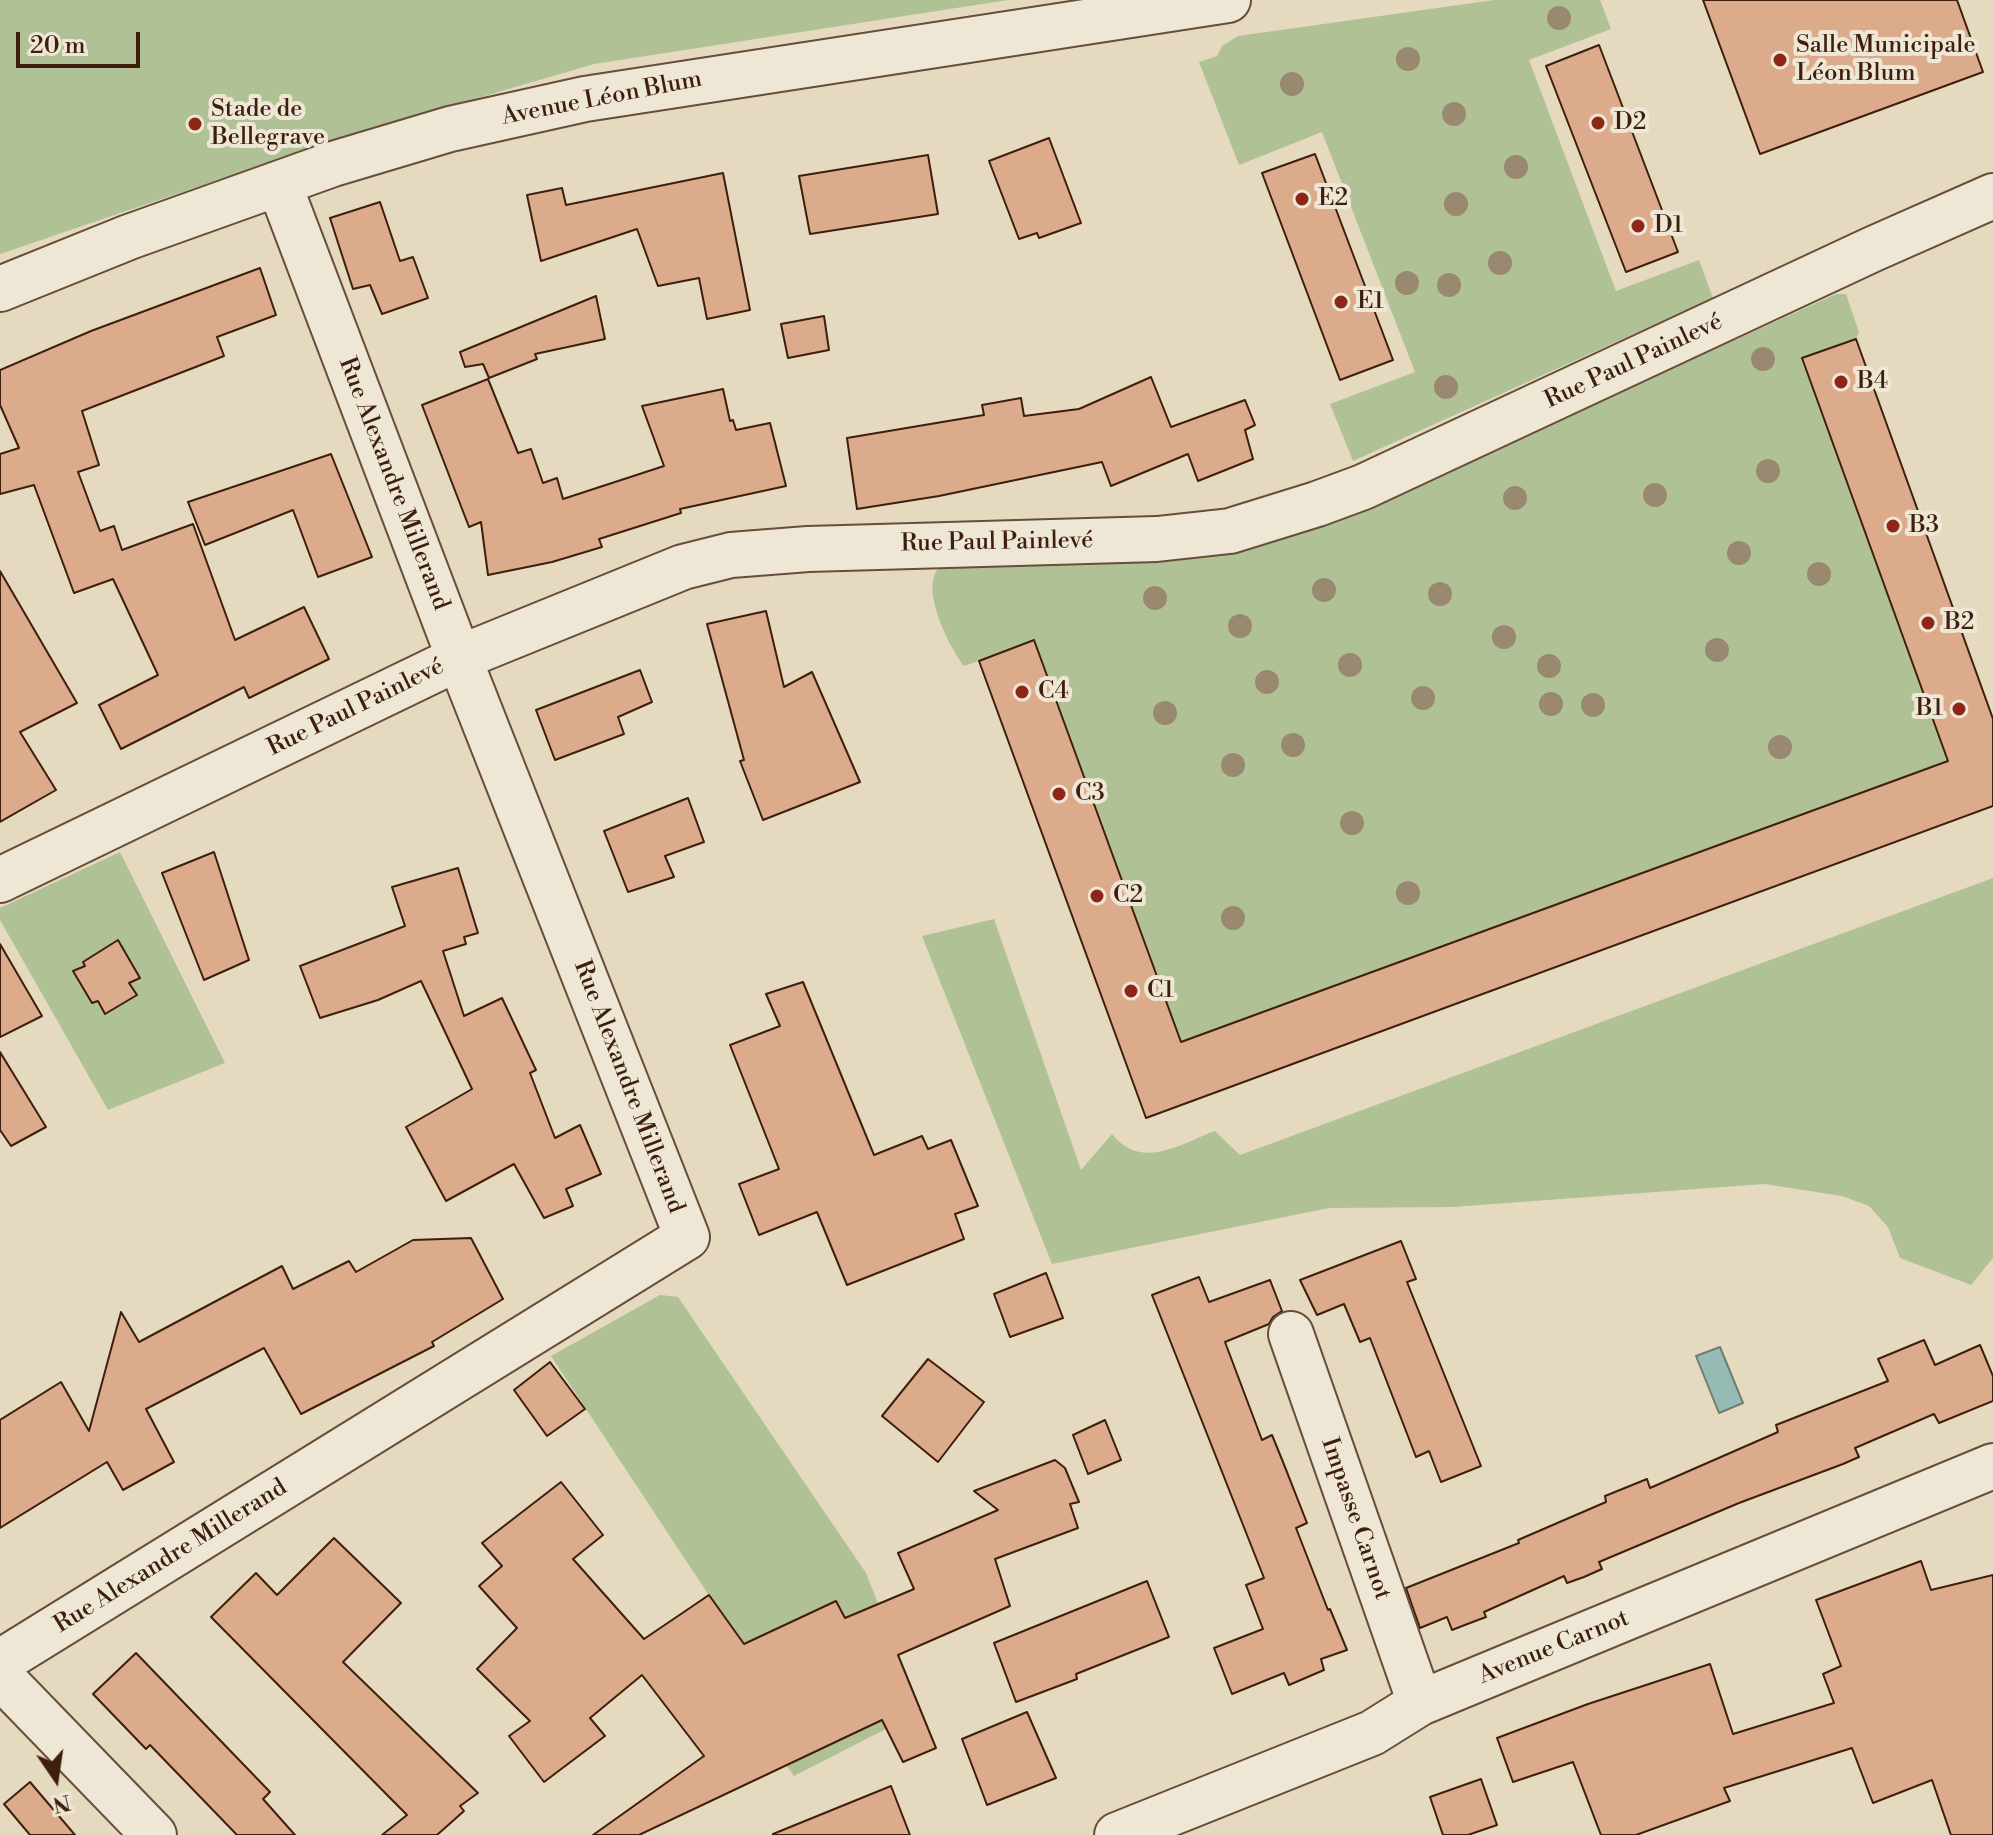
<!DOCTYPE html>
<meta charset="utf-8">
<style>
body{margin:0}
#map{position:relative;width:1993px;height:1835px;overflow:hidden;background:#e5dac0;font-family:"Libre Bodoni",serif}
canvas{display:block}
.north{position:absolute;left:16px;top:1739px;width:80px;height:80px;-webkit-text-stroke:6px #eee7d6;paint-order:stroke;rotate:167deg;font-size:22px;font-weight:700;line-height:32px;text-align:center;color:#3e1e0c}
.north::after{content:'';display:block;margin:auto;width:28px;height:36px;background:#3e1e0c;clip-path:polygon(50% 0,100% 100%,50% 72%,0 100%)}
.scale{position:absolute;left:16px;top:32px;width:124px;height:36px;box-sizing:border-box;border:4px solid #3e1e0c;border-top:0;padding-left:10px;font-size:24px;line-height:28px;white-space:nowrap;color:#3e1e0c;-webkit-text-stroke:6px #eee7d6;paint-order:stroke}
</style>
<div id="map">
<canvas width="1993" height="1835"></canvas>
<div class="north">N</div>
<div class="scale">20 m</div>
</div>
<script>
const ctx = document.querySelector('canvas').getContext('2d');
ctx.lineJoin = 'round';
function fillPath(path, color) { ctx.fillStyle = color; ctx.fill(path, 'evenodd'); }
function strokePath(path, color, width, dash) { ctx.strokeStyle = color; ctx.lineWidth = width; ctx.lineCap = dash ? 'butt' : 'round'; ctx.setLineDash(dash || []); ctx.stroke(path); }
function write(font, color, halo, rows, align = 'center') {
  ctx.font = font + ' "Libre Bodoni",serif'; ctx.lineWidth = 8; ctx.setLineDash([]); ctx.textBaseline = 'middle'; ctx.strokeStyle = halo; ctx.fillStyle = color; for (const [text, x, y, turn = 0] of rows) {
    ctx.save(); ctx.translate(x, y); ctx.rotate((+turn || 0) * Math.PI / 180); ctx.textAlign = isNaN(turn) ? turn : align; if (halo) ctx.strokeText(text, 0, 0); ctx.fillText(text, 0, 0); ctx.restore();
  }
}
fillPath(new Path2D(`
 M0,0H1008L594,64L335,140L0,254Z
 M1494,0H1600L1611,29L1529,60L1616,291L1699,260L1713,298L1353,461L1330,404L1415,372L1322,132L1239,165L1199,62L1217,56L1222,46L1238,36Z
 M1836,294H1846L1859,332L1856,339L1802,359L1948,761L1181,1042L1033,641L964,666C950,648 919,588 939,568C945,562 956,562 963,560L1172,561C1231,556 1285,539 1341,519Z
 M120,852L225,1063L108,1110L0,920V908Z
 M1993,878V1258L1971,1285L1900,1258L1888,1227L1869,1206L1842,1196L1764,1184L1453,1207L1329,1208L1052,1264L922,936L994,919L1081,1170L1112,1134C1141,1171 1180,1144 1215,1131L1240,1155Z
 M660,1295L678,1297L866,1573L921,1711L794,1776L678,1616L708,1594L551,1356Z`), '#b0c196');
const water = new Path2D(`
 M1720,1347L1743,1403L1719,1413L1696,1356Z`);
fillPath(water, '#96bab4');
strokePath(water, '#737c71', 2);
const building = new Path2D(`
 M1703,0H1957L1983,72L1760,154Z
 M1599,45L1678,252L1626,272L1546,66Z
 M1049,138L1081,223L1039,238L1037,233L1019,239L989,161Z
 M1315,154L1393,360L1340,380L1262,173Z
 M928,155L938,214L810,234L799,176Z
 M723,173L750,310L707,319L699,278L658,286L637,229L541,261L527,195L562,188L566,205Z
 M380,202L400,261L413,257L428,298L382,314L370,285L353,289L330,218Z
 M260,268L276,315L217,337L224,356L82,411L99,465L78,472L100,531L114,526L122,550L193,524L235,640L304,607L329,659L249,698L244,687L121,749L99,705L158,675L113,579L74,593L34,485L0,494V454L19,448L0,405V370L91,331Z
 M596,296L605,339L535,354L537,359L489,378L483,364L465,367L460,352Z
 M824,316L829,350L788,358L781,324Z
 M1856,339L1993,719V806L1146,1118L979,661L1034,640L1181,1042L1948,761L1802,358Z
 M1151,377L1171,427L1245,400L1255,425L1245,430L1253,459L1198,481L1188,454L1111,486L1102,462L939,496L857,509L847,438L984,415L982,405L1021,398L1024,416L1079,409Z
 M488,379L518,453L531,449L543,483L557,478L563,499L664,466L642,406L723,389L730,421L733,420L736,430L770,423L786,486L680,509L681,513L599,539L602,547L552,562L488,575L481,522L469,527L422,405Z
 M331,454L372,557L318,577L293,510L205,545L188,502Z
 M0,571L77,703L20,732L56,790L0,822Z
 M766,611L784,687L812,672L860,782L763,820L740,761L744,760L707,624Z
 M640,670L652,702L618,717L624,734L555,760L536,710Z
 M688,798L704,842L665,856L674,877L628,892L604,831Z
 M214,852L249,960L204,980L162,873Z
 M458,868L478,933L464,937L466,944L443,951L464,1016L502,998L536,1070L530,1073L555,1138L580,1125L601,1174L566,1189L573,1206L544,1218L514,1164L446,1201L406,1127L472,1089L421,981L378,1000L320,1018L300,966L405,926L392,887Z
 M118,940L140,978L129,983L137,995L105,1014L98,1001L92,1003L73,971L85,966L83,962Z
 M0,944L42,1016L0,1037Z
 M803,982L874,1155L922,1136L928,1149L951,1140L978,1206L955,1214L964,1239L847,1285L817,1212L759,1235L739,1184L779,1169L730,1045L780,1026L766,994Z
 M0,1052L46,1127L11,1146L0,1130Z
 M471,1238L503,1299L432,1342L434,1346L301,1414L264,1348L146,1409L174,1462L123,1490L107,1462L0,1528V1420L61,1382L89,1431L121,1312L139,1342L282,1266L293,1289L349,1261L356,1272L413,1240Z
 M1401,1241L1416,1279L1407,1282L1481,1466L1441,1482L1429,1451L1416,1457L1370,1338L1360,1342L1344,1304L1317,1315L1300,1280Z
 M1046,1273L1063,1318L1010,1337L994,1294Z
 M1199,1277L1209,1302L1270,1280L1282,1311L1273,1317L1269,1324L1225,1342L1262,1440L1272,1435L1283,1462L1307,1523L1296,1528L1328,1610L1330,1609L1347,1650L1321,1659L1324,1670L1289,1685L1284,1673L1232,1694L1214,1648L1263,1629L1246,1585L1264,1578L1152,1295Z
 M1924,1340L1935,1365L1980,1345L1993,1376V1401L1939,1423L1934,1414L1855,1448L1859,1457L1843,1464L1739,1503L1599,1562L1602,1569L1584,1577L1567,1583L1564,1576L1484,1612L1486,1617L1470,1623L1452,1630L1447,1617L1420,1628L1406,1588L1519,1543L1518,1540L1606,1502L1605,1496L1647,1479L1650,1488L1778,1432L1776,1425L1888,1381L1878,1359Z
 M928,1359L984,1402L938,1462L882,1416Z
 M550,1362L585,1409L547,1436L514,1390Z
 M1105,1420L1121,1460L1088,1474L1073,1435Z
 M1055,1460L1065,1468L1079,1502L1070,1504L1078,1528L995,1559L1010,1606L898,1655L936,1748L903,1762L882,1720L639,1835H593L704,1756L642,1675L590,1718L605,1736L544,1782L509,1736L530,1721L477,1669L517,1628L479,1586L502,1566L482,1543L561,1482L603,1535L573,1559L644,1639L709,1595L744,1644L836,1601L845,1618L914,1589L898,1553L998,1510L974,1491Z
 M334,1538L401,1603L343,1662L478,1793L460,1806L464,1811L437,1835H382L407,1815L211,1617L256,1573L277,1595Z
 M1921,1561L1931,1590L1993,1575V1835H1951L1932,1780L1873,1803L1852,1748L1724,1788L1730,1801L1636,1835H1601L1573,1762L1513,1782L1497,1738L1588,1704L1710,1664L1733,1734L1834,1703L1823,1674L1841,1666L1816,1600Z
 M1147,1581L1169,1637L1076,1674L1077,1679L1016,1702L994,1643Z
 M136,1653L270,1792L263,1799L295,1835H237L150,1745L146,1749L93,1694Z
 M1027,1712L1056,1778L987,1805L962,1739Z
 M1481,1779L1497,1825L1468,1835H1443L1430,1797Z
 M30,1782L75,1835H30L4,1804Z
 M891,1786L910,1835H773V1834Z`);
fillPath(building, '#dbab8c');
strokePath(building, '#3e1e0c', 2);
const minor = new Path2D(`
 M0,880L459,658L683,567L731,555L808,549L1157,539L1230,531L1317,504L1363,487L1873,249L1993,196
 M1291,1334L1420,1703
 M0,1662L687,1237L459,658L279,184
 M0,1676L154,1835
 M1117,1835L1372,1733L1420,1703L1993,1466`);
const tertiary = new Path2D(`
 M0,289L129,237L333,164L450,129L585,99L1228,0`);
strokePath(minor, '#684d39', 48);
strokePath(tertiary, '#684d39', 48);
strokePath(minor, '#eee7d6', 44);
strokePath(tertiary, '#eee7d6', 44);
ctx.fillStyle = '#998970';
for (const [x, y] of [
 [1559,18],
 [1408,59],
 [1292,84],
 [1454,114],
 [1516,167],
 [1456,204],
 [1500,263],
 [1407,283],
 [1449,285],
 [1763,359],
 [1446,387],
 [1768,471],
 [1655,495],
 [1515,498],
 [1739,553],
 [1819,574],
 [1324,590],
 [1440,594],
 [1155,598],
 [1240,626],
 [1504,637],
 [1717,650],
 [1350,665],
 [1549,666],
 [1267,682],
 [1423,698],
 [1551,704],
 [1593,705],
 [1165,713],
 [1293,745],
 [1780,747],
 [1233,765],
 [1352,823],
 [1408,893],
 [1233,918]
]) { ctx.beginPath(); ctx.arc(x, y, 12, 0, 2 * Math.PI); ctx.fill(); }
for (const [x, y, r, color] of [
 [1780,60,8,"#8f2418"],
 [1598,123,8,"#8f2418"],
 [195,124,8,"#8f2418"],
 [1302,199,8,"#8f2418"],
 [1638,226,8,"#8f2418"],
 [1341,302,8,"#8f2418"],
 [1841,382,8,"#8f2418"],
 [1893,526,8,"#8f2418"],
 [1928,623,8,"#8f2418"],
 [1022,692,8,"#8f2418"],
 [1959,709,8,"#8f2418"],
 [1059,794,8,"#8f2418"],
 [1097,896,8,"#8f2418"],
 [1131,991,8,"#8f2418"]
]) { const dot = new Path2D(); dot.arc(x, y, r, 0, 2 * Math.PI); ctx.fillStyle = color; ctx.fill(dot); strokePath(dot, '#eee7d6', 3); }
write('24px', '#3e1e0c', '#eee7d6', [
 ["Salle Municipale",1796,46],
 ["Léon Blum",1796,74],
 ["Stade de",211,110],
 ["Bellegrave",211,138],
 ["D2",1614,123],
 ["E2",1318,199],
 ["D1",1654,226],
 ["E1",1357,302],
 ["B4",1857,382],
 ["B3",1909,526],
 ["B2",1944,623],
 ["C4",1038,692],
 ["B1",1943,709,"right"],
 ["C3",1075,794],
 ["C2",1113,896],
 ["C1",1147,991]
], 'left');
write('24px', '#3e1e0c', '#eee7d6', [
 ["Avenue Léon Blum",602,99,-11],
 ["Rue Paul Painlevé",1634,362,-25],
 ["Rue Alexandre Millerand",393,484,69],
 ["Rue Paul Painlevé",997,543,-1],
 ["Rue Paul Painlevé",356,708,-26],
 ["Rue Alexandre Millerand",628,1087,69],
 ["Impasse Carnot",1355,1519,71],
 ["Rue Alexandre Millerand",171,1557,-32],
 ["Avenue Carnot",1554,1648,-22]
]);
</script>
